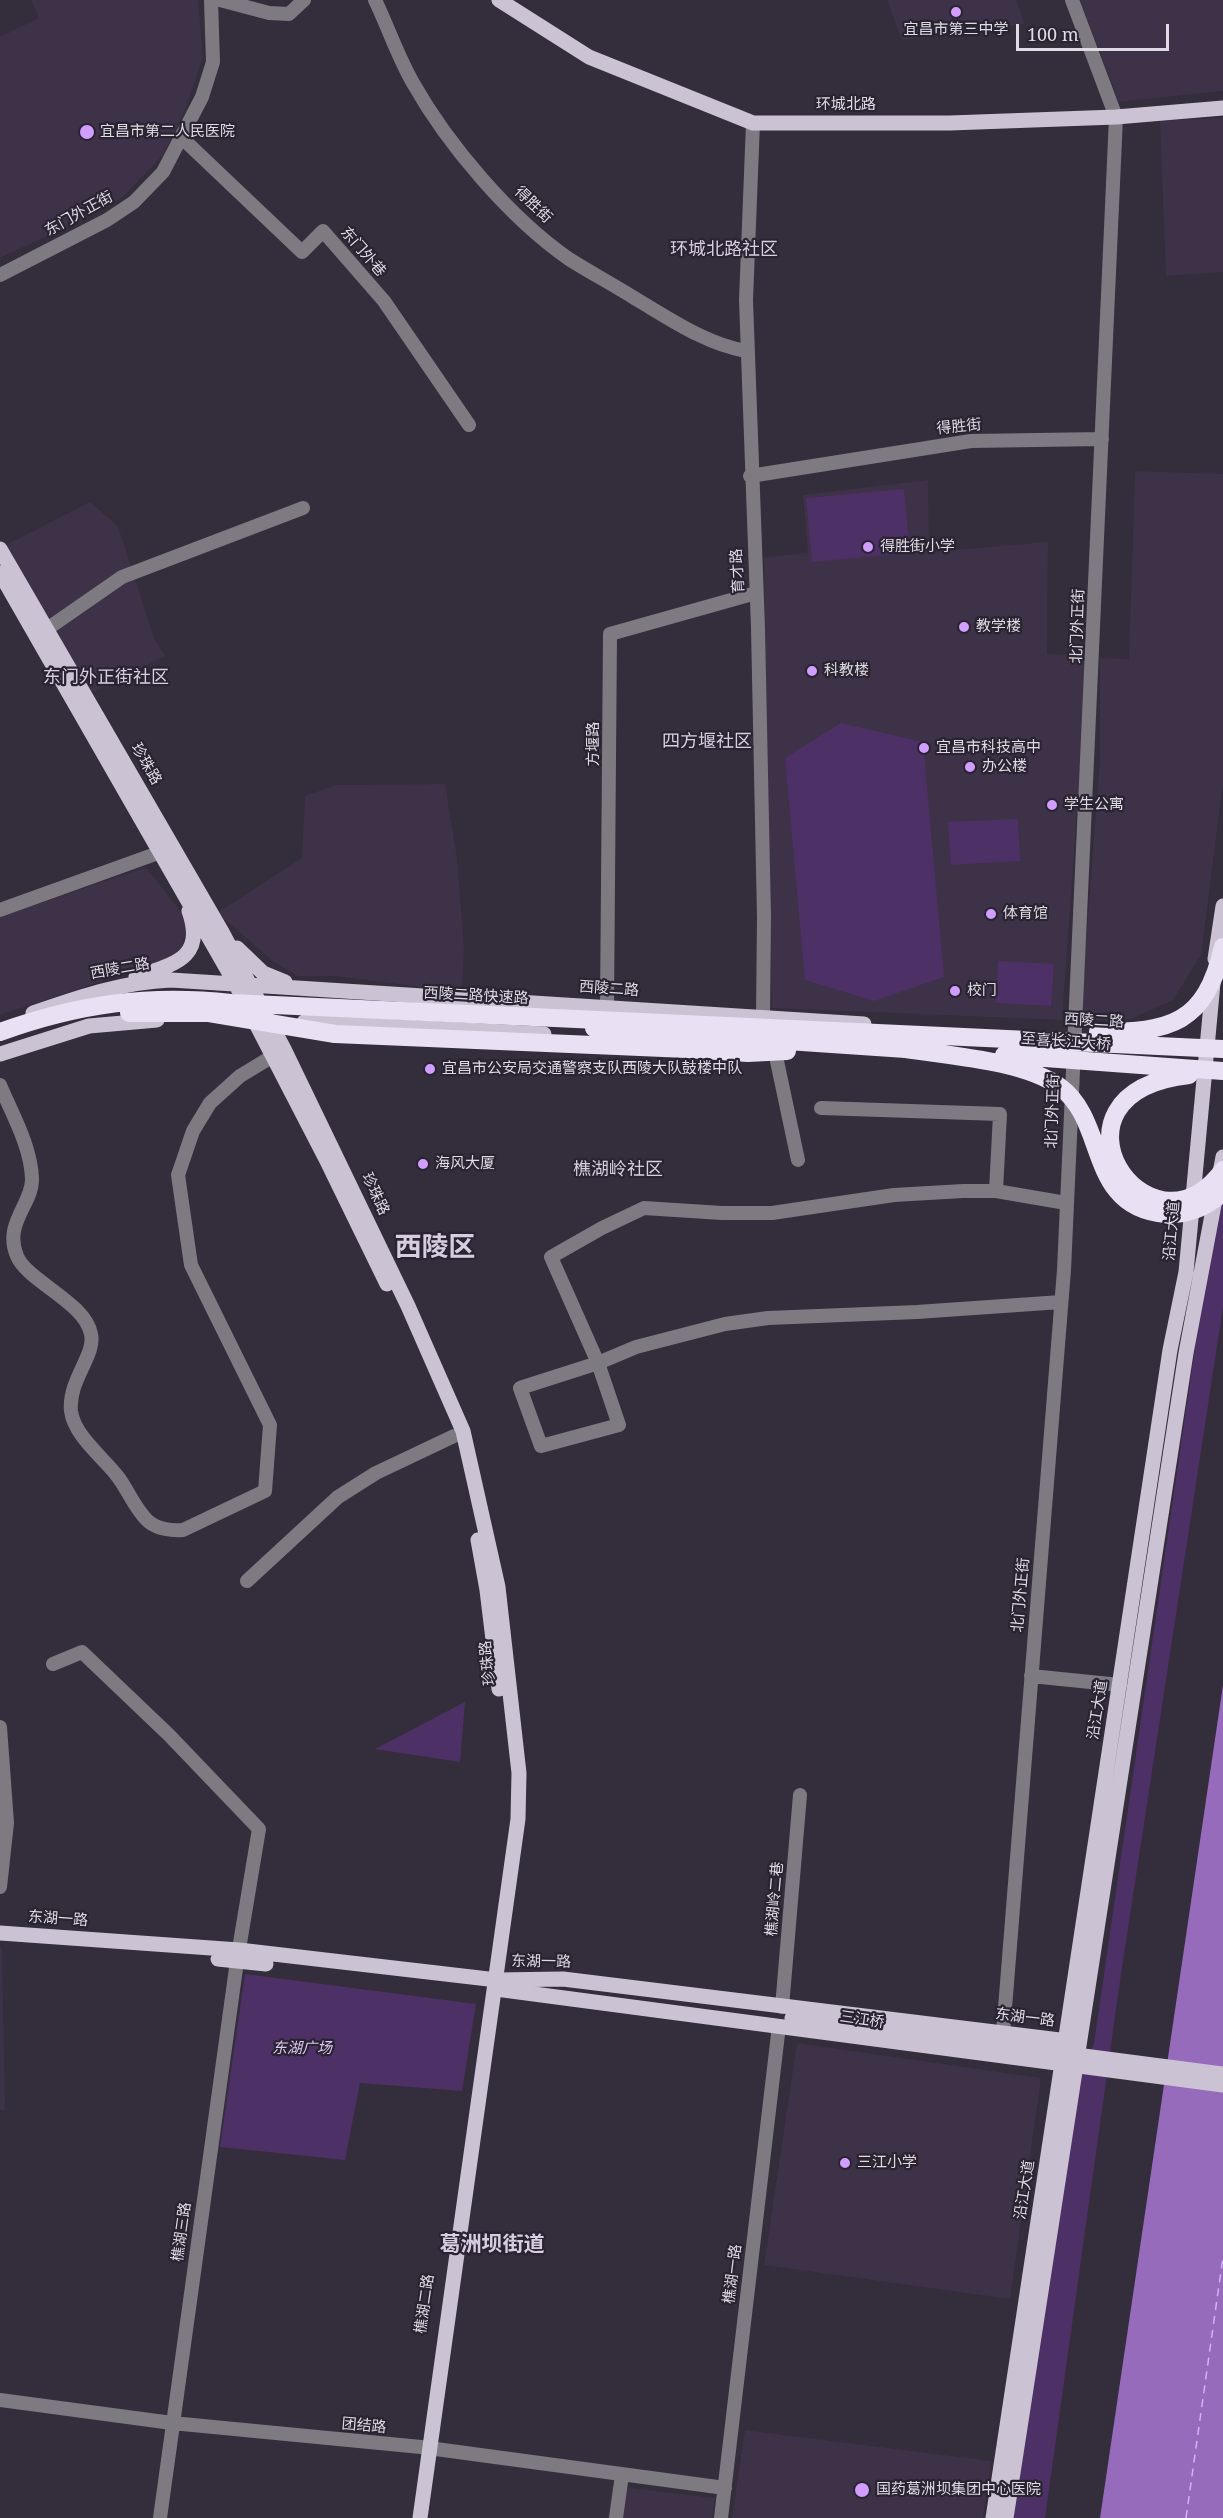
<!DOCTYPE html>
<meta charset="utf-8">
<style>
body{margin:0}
#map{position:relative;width:1223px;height:2518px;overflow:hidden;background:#342d3c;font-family:"Noto Serif",serif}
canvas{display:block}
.scale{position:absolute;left:1016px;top:24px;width:153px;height:27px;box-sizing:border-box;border:3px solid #dfdae4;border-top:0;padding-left:8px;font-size:18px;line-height:21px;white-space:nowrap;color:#dfdae4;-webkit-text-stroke:4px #2a2331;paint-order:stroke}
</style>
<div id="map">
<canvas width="1223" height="2518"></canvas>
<div class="scale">100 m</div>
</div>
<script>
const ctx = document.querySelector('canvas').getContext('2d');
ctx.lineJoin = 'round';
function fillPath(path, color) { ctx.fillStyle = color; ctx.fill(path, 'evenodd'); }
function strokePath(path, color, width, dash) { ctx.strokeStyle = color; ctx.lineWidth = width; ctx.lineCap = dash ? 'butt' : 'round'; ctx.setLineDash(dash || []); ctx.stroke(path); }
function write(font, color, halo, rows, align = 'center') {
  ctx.font = font + ' "Noto Serif","Noto Sans SC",serif'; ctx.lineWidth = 4.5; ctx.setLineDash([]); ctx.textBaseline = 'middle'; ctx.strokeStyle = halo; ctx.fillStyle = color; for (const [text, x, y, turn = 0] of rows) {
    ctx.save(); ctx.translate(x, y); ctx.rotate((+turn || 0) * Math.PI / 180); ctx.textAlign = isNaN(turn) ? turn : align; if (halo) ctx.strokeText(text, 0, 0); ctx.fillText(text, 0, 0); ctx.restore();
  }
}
fillPath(new Path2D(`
 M31,0H198L203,57L185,110L163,155L124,196L88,217L0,258V37L39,18Z
 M887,0H1016L1025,24L902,40Z
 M1080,0H1223V91L1119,102Z
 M1223,118V272L1166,276L1160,121Z
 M1135,471L1223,474V783L1201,955L1173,1000L1131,1019L1080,1021L1100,761V658L1129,659Z
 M928,480L929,552L1048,542L1047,654L1088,656L1062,1020L772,1008L764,557L808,553L803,495Z
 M90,502L118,526L154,638L165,656L89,694L4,546Z
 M445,784L457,858L464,948L462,992L335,976H298L274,962L217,913L302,858L305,796L336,785Z
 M146,867L188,921L180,955L0,1015V917Z
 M2,1947L5,2110H0V1948Z
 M797,2043L1041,2078L1010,2299L764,2265Z
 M745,2430L991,2461L983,2518H732Z
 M612,2486L715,2498L712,2518H608Z`), '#3d3247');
fillPath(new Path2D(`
 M904,489L910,553L812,562L806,498Z
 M841,723L923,742L944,977L874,1001L805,980L785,758Z
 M1018,819L1020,861L951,865L948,822Z
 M998,961L1054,964L1051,1006L996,1003Z
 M1223,1202V1307L1120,1981L1045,2518H1011L1075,2093L1094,2043L1215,1210Z
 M465,1702L460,1762L375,1749Z
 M245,1974L476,2004L462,2091L360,2083L345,2160L220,2147Z`), '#4d3065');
fillPath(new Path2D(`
 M1223,1685V2518H1100Z`), '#976bbc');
strokePath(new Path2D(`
 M1186,2518L1223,2257`), '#d3b2f2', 1.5, [8, 6]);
strokePath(new Path2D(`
 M220,0L269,13L289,14L304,0
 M375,0C388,27 398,57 413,83C448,145 510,218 569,259C591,273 614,285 636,299C670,319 706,344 746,351
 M753,123L746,300L758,628L764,917L763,1016
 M182,138L302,252L323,231L384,301L469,425
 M0,275L107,220L134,202L163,172L202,97L213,62L211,0
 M750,476L971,441L1102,439
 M47,629L122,577L303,508
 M0,910L161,852
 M607,1007L610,634L756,593
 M774,1047L798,1160
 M0,1085C12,1114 31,1146 32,1179C33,1203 3,1224 17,1256C27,1281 85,1302 91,1334C96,1355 68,1380 71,1411C74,1436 104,1458 118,1477C128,1490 136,1511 149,1522C158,1529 172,1531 183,1530L265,1491L270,1425L191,1265L178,1175L193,1131L210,1103L240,1076L273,1056
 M821,1108L1000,1114L996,1191
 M1061,1302L917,1312L768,1318L725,1324L636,1347L598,1363L551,1257L602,1228L644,1208L722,1213H772L894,1195L963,1191H996L1066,1203
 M598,1363L619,1425L541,1446L520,1388Z
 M247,1581L338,1497L376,1473L454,1436
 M53,1664L82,1652L169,1735L259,1829L237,1961L160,2518
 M1031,1676L1120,1685
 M0,1727L7,1823L0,1887
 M782,2007L800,1795
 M1003,2033L1064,1270L1116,117L1072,0
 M0,2400L172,2423L421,2447L725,2488
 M616,2518L621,2482
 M721,2518L778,2034`), '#7e7a82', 14);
strokePath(new Path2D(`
 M499,0L589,57L753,123H950L1116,117L1223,108
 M0,549L222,932L284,1049L408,1306L463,1431L498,1587L519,1773L518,1819L420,2518
 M0,573L235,983L326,1159L387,1284
 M237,948L263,973L285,982
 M1215,959L1223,906
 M136,977C173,964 206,959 189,911
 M33,1013C79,997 122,982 171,980L864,1024
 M304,1022L544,1034
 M0,1054L89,1026L157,1020
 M478,1540L487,1590L499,1689
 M0,1933L239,1950L497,1980L563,1979L1076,2042
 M218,1959L266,1964
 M993,2518L1170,1350L1186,1272L1213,983
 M1006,2518L1186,1353L1223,1157`), '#cbc3d3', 15);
strokePath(new Path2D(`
 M594,1028L906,1049
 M687,1049L748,1053L787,1051`), '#eae0f3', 18);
strokePath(new Path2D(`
 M496,1989L1223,2085
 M792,2018L1223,2074`), '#cbc3d3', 15);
strokePath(new Path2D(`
 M129,1013H219
 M209,1013L335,1034L687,1049
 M0,1032C78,1004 148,994 231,1003L1223,1049
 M1098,1032C1171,1032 1205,1024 1223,947
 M906,1049C951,1056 1025,1061 1060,1087C1108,1122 1086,1207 1165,1214C1187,1215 1207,1207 1223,1192
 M1004,1055L1223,1071
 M1189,1075C1030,1093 1148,1271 1223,1170`), '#eae0f3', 18);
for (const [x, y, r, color] of [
 [956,12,6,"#d19dfe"],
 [87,132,8,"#d19dfe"],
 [868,547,6,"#d19dfe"],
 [964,627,6,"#d19dfe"],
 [812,671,6,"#d19dfe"],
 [924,748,6,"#d19dfe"],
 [970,767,6,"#d19dfe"],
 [1052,805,6,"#d19dfe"],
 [991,914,6,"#d19dfe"],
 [955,991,6,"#d19dfe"],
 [430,1069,6,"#d19dfe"],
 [423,1164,6,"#d19dfe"],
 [845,2163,6,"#d19dfe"],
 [862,2490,8,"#d19dfe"]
]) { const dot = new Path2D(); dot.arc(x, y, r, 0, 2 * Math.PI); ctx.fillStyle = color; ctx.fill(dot); strokePath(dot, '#2a2331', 2); }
write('15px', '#dfdae4', '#2a2331', [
 ["宜昌市第三中学",956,30,"center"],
 ["宜昌市第二人民医院",100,132],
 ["得胜街小学",880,547],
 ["教学楼",976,627],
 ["科教楼",824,671],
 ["宜昌市科技高中",936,748],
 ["办公楼",982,767],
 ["学生公寓",1064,805],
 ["体育馆",1003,914],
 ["校门",967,991],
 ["宜昌市公安局交通警察支队西陵大队鼓楼中队",442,1069],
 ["海风大厦",435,1164],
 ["三江小学",857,2163],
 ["国药葛洲坝集团中心医院",876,2490]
], 'left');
write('15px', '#dfdae4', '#2a2331', [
 ["环城北路",846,105],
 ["得胜街",533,205,44],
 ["东门外正街",79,214,-29],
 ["东门外巷",363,252,49],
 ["得胜街",959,427,-6],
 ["育才路",738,571,-93],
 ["北门外正街",1078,626,-88],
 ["方堰路",594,744,-90],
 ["珍珠路",146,764,60],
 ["西陵二路",120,969,-10],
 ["西陵二路",609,989,4],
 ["西陵二路快速路",476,996,3],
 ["西陵二路",1094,1021,3],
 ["至喜长江大桥",1066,1042,4],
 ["北门外正街",1053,1111,-88],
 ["珍珠路",375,1194,65],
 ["沿江大道",1172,1231,-85],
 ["北门外正街",1021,1595,-85],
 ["珍珠路",488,1663,-96],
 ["沿江大道",1098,1710,-81],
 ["樵湖岭二巷",775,1899,-85],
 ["东湖一路",58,1919,4],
 ["东湖一路",541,1962,1],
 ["东湖一路",1025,2018,7],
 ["三江桥",862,2020,8],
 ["沿江大道",1025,2190,-81],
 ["樵湖三路",182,2232,-82],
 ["樵湖一路",733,2274,-83],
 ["樵湖二路",425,2304,-82],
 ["团结路",364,2426,5]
]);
write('italic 15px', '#dec8f3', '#2a2331', [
 ["东湖广场",302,2049]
]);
write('18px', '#d7cde0', '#2a2331', [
 ["环城北路社区",724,250],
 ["东门外正街社区",106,678],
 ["四方堰社区",707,742],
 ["樵湖岭社区",618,1170]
]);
write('bold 21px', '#d7cde0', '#2a2331', [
 ["葛洲坝街道",492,2245]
]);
write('bold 27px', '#d7cde0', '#2a2331', [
 ["西陵区",435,1248]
]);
</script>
